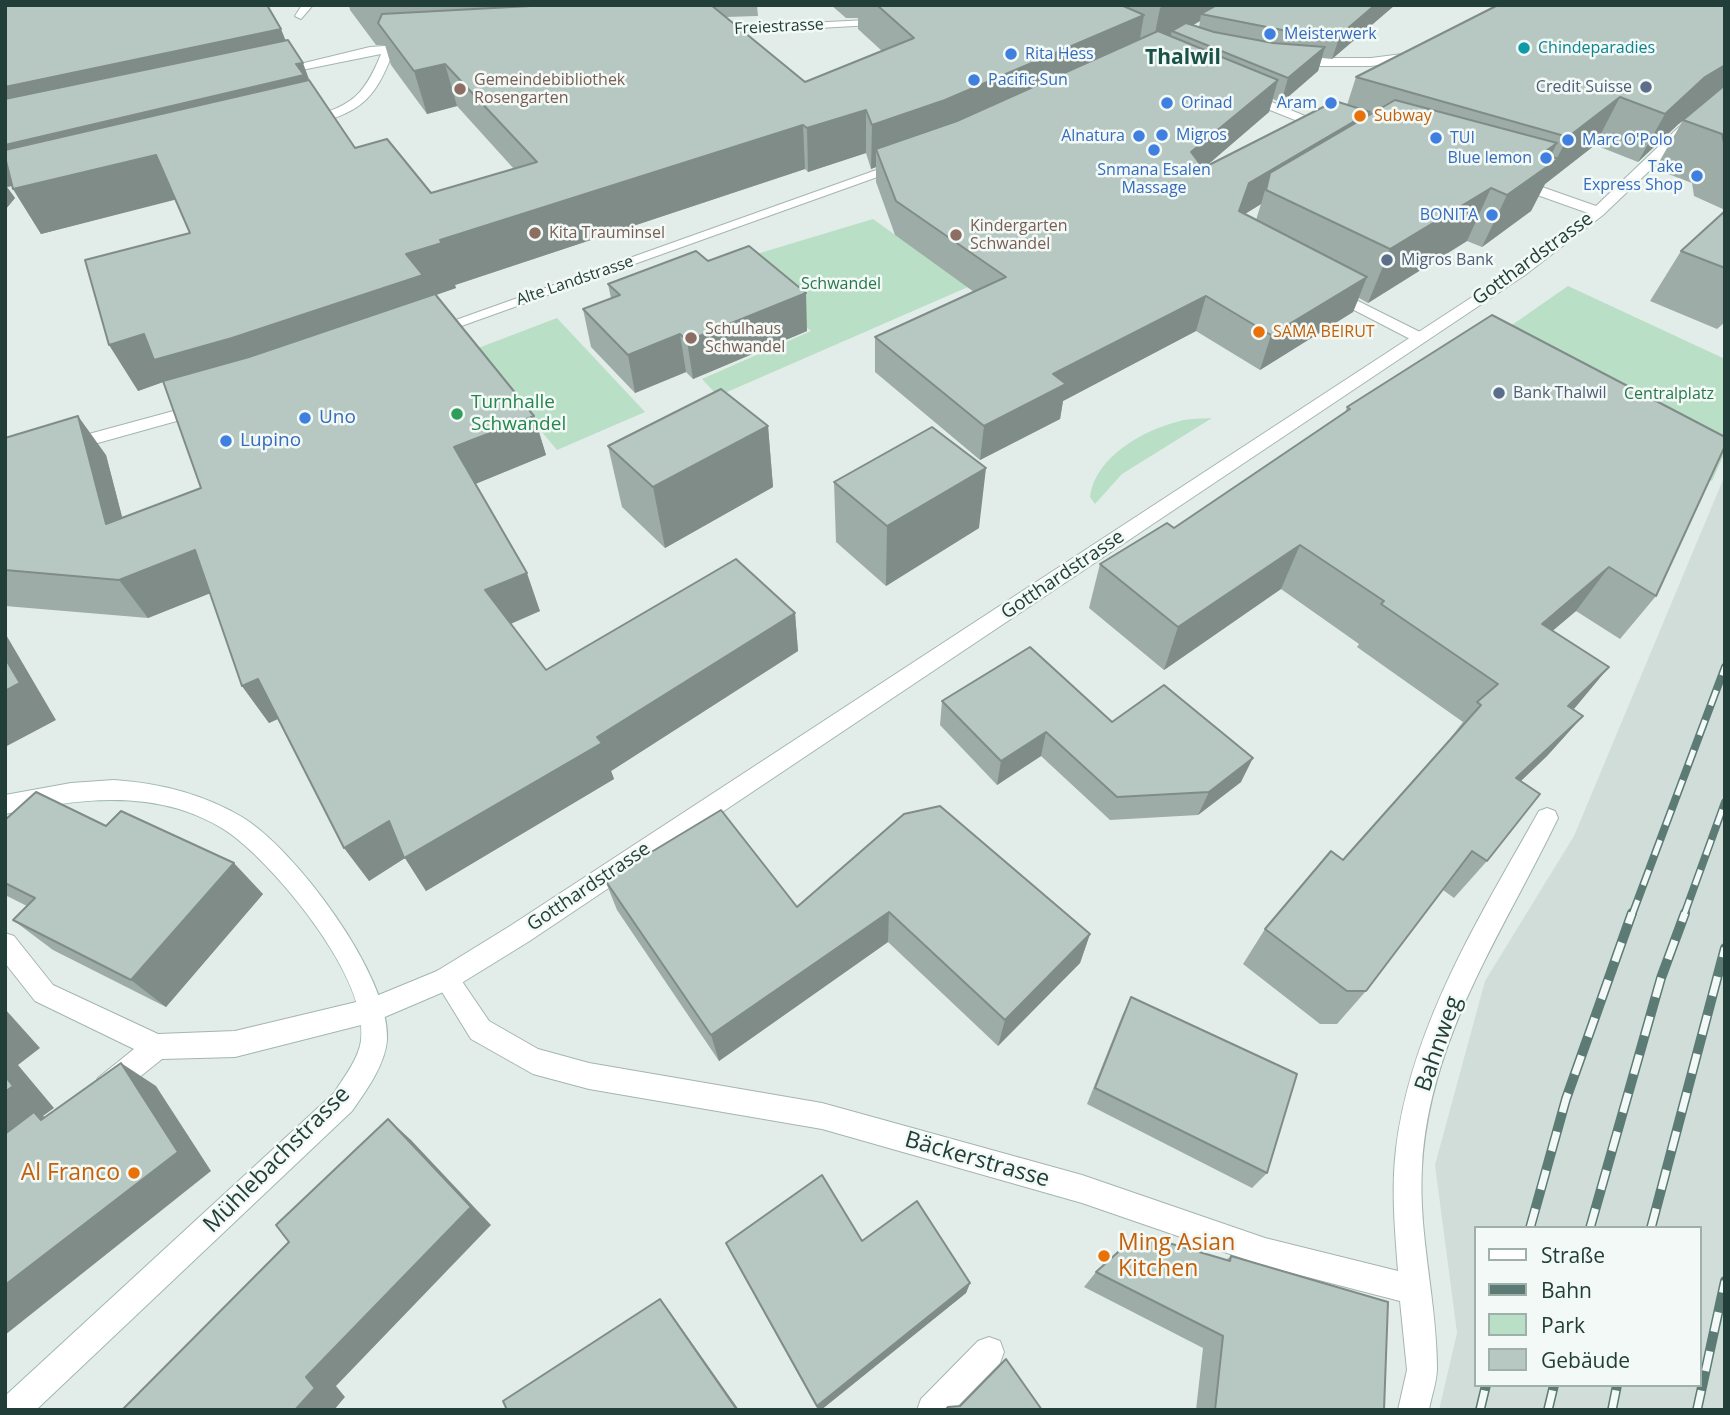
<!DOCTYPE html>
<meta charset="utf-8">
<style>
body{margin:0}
#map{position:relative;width:1730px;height:1415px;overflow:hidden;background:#e2ede9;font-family:"Open Sans",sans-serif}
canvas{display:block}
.frame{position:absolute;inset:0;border:7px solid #213f38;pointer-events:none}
.legend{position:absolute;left:1474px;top:1226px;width:228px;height:161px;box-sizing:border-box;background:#f3f9f6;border:2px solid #9fafaa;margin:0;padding:9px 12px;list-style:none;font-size:21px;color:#213f38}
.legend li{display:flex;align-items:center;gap:14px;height:35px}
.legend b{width:35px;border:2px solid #9fafaa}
</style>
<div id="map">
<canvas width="1730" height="1415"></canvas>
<div class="frame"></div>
<ul class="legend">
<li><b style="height:9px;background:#fff"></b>Straße</li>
<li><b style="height:9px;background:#5b7b74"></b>Bahn</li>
<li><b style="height:19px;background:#b9dfc6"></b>Park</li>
<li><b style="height:19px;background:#b7c8c2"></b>Gebäude</li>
</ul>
</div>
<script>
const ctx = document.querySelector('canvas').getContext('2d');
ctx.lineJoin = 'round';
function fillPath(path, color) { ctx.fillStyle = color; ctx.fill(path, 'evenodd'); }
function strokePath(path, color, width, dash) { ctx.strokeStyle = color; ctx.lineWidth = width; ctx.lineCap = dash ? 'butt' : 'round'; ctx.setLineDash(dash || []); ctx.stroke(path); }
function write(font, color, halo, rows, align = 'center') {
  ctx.font = font + ' "Open Sans",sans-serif'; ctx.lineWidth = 5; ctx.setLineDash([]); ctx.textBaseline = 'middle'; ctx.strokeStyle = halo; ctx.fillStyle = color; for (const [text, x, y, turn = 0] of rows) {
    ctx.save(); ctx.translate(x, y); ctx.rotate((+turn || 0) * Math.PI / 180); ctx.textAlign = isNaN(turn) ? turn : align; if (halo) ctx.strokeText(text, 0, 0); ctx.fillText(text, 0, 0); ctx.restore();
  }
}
fillPath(new Path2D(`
 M1725,475V1410H1439L1457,1333L1435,1165L1485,981L1574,836ZM1476,1228H1700V1385H1476Z`), '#d0ddd8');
fillPath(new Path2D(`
 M873,219L968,287L718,396L702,379L811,331L730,262Z
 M1568,286L1725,359V452L1712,481L1473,352Z
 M557,318L645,412L557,450L473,350Z
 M1212,418L1122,474L1095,504L1090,497C1095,457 1143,430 1180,421C1190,418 1202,419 1212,418Z`), '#b9dfc6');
const service = new Path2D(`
 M302,5H313L301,19L295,16Z
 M1332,288L1426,335L1428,338L1420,343L1414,341L1327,296L1324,293Z
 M5,933L14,936L53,985L158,1034L235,1031L373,998L382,1001L386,1010L382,1019L373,1022L235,1057L162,1059L116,1096L107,1100L98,1096L94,1087L98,1078L134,1049L35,1001L5,963Z
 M989,1337L1000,1341L1004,1352L1000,1363L954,1410H917L921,1399L978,1341Z`);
const minor = new Path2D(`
 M886,19L892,22L890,24L712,34L706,31L712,28Z
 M414,44L418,45V49L393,52C374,103 358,113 307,126L303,125V119C349,107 363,99 381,54L277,75L271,71L370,47Z
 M1418,52L1422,54V58L1371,66H1293L1287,62L1293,58H1371Z
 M1547,808L1555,811L1558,818C1504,931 1429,1037 1422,1167C1418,1235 1437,1301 1437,1368C1437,1382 1431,1397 1429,1410H1398L1407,1370L1400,1301L1265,1266L1082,1203L822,1129L589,1089L533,1074L471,1039L434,979L437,971L446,967L455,971L489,1021L538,1049L589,1063L822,1103L1082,1175L1265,1238L1398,1271C1395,1231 1391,1189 1396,1149C1411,1026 1480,916 1539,811Z`);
const tertiary = new Path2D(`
 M1240,92H1248L1331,127L1320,130L1240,98Z
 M1725,95V105L1689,133L1603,215L1525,275L528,942L455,987L373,1022L364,1019L360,1010L364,1001L437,971L510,926L1515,269L1588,213L1512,186V180H1522L1596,206L1679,127Z
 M896,163L908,166L439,334H427L425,331Z
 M203,403L209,404L211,408L209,412L69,451L60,445L63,441Z`);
const secondary = new Path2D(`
 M114,780C159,783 203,794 242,817C294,848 391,976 387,1040C385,1065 366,1091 352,1111L36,1410H5V1396L334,1093C344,1077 358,1060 361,1041C369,979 282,875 236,838C220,825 198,815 179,809C121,792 63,802 5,814V795L71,783Z`);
strokePath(service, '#a4b5b0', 2);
strokePath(minor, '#a4b5b0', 2);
strokePath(tertiary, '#a4b5b0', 2);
strokePath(secondary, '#9fb9b1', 2);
fillPath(service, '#fff');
fillPath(minor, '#fff');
fillPath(tertiary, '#fff');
fillPath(secondary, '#fff');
const railFar1 = new Path2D(`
 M1632,915L1725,667
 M1684,915L1725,802`);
const rail = new Path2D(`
 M1530,1228L1566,1099L1632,913
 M1590,1228L1661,978L1685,913
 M1651,1228L1725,948
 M1480,1410L1486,1385
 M1548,1410L1554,1385
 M1612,1410L1617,1385
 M1697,1410L1725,1281`);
strokePath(railFar1, '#5b7b74', 8);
strokePath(rail, '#5b7b74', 10);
strokePath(railFar1, '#f3f9f6', 5, [16]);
strokePath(rail, '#f3f9f6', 7, [20]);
fillPath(new Path2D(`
 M5,5L286,40L309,80L355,148L431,193L514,169L457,106L427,114L391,65L385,45H376L350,10L349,5H757L758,16L726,17L805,82L882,51L858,29V18H846L831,5H1395L1332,59L1322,58L1318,71L1281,103L1273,99L1269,112L1204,168L1347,105L1356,77L1725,5V210L1694,196L1692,183L1655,169L1682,122L1677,125L1638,162L1595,145L1545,184L1531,211L1482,247L1467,241L1368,303L1359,298L1353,312L1260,370L1196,331L1063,401L1060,419L980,460L875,372V337L974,292L895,235L876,182V167L871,169L866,153L808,172L805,169L455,285L456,288L436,295L534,416L546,455L475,484L540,611L511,624L546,670L795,613L798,651L611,771L614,779L426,891L405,858L369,881L278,719L269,723L242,686L210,593L148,618L5,606V438L106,455L122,517L201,488L163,382L138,391L190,233L175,199L41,234L13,189L12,186L7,187L15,198L5,210ZM1200,21L1199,27L1193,25ZM1261,204L1256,220L1245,214Z
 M1725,211V322L1717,329L1650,301L1681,251Z
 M708,261L807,331L693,379L686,372L635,393L591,347L583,309L611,298L608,284Z
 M1347,407L1656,596L1620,639L1576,611L1552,631L1573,709L1583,716L1547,756L1521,781L1487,861L1454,898L1443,890L1366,991L1337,1024H1320L1243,964L1265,929L1343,860L1449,740L1463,722L1357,647L1359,644L1281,589L1164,670L1089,608L1100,564L1174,528L1345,413Z
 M768,426L773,487L665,548L622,507L608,446Z
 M834,482L979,528L886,586L836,542Z
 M942,701L1112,722L1241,782L1198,815L1110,820L1041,756L997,785L940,725Z
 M904,814L1090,934L1080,963L998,1046L888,942L719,1061L617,910L605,880L797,907Z
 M5,820L106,826L263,894L166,1007L53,950L13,920L27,906L5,895Z
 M1131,997L1267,1173L1252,1188L1087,1104L1122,1016Z
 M862,1241L970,1283L966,1293L821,1410H818L732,1255L726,1243Z
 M1231,1256L1384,1410H1196L1203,1348L1084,1287L1096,1272L1226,1260Z`), '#9daca7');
fillPath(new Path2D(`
 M1164,5H1226L1201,14L1200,21L1178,34L1172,31L1170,38L1152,49L1160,8Z
 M1375,5H1395L1332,59L1340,35Z
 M1144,15L1137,56L943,144L876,149V167L871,169L872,125Z
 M281,29L295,63L5,127V87Z
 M1325,47L1318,71L1281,103L1288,78Z
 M303,63L316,98L317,111L7,187L15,198L5,210V145Z
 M445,64L457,106L427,114L414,71Z
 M1725,65V95L1683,120L1638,162L1665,114L1705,77Z
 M1278,80L1269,112L1184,185L1191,152Z
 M1620,97L1595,145L1545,184L1531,211L1482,247L1507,195L1543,153L1557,143L1545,168L1556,160L1568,137Z
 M866,110V153L808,172L807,128Z
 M1370,112L1358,145L1270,173L1261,204L1240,217L1239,211L1249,183Z
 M803,125L805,169L455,285L456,288L430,297L438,320L166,381L138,391L109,345L406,254L440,240Z
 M156,155L178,199L41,234L13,189Z
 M1491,188L1467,241L1368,303L1390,249Z
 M1367,277L1353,312L1260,370L1271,335Z
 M806,293L807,331L693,379L687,341Z
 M1206,296L1196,331L1063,401L1060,419L980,460L984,426L1053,374Z
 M680,334L686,372L635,393L628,355Z
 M78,416L106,455L134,563L106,524Z
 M534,416L546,455L468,487L454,447Z
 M768,426L773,487L665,548L653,487Z
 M986,468L979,528L886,586L887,526Z
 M1300,545L1281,589L1164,670L1178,627Z
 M195,550L221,589L148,618L119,580Z
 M1609,567L1576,611L1510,667L1542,624Z
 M527,573L540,611L500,628L485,590Z
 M795,613L798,651L611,771L614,779L426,891L405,858L369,881L344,848L389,821L597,737Z
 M5,633L56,720L5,747Z
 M1609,667L1574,709L1568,706Z
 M258,679L284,716L269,723L242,686Z
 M1583,716L1547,756L1483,817L1516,778Z
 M1046,732L1041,756L997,785L1001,761Z
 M1253,758L1241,782L1198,815L1209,792Z
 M234,863L263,894L166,1007L131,980Z
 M889,912L888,942L719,1061L711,1035Z
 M1090,934L1080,963L998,1046L1005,1020Z
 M5,1009L40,1048L18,1065L54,1108L43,1116L74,1133L5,1145Z
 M121,1063L156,1086L211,1171L5,1335V1285Z
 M388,1119L411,1140L491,1225L336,1386L345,1397L334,1410H295Z
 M970,1283L966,1293L821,1410H818L817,1406Z
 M660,1299L668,1309L739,1410H737Z`), '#808c88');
const building = new Path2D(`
 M5,5H267L281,29L5,87Z
 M549,5H711L805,82L914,38L877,5H1121L1144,15L945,100L872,125L866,110L807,128L803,125L440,240L442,243L406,254L423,275L232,338L154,360L144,334L109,345L85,260L190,233L156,155L13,189L5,157V150L309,80L355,148L387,139L431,193L537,162L445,64L414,71L378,23L382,14Z
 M1217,5H1375L1340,35L1287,31L1201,14Z
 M1498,5H1725V65L1705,77L1665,114L1620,97L1568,137L1356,77Z
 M1186,23L1214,32L1273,43L1325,47L1288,78L1172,31Z
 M1158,31L1278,80L1191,152L1203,168L1335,101L1370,112L1249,183L1239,211L1367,277L1271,335L1206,296L1053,374L1066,384L984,426L875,337L1006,277L896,201L876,149L957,121Z
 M288,40L303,63L296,64L304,75L5,145V99Z
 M1725,85V148L1722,134L1683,120Z
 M1395,100L1557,143L1543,153L1558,159L1507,195L1491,188L1390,249L1266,190L1270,173Z
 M1725,211V268L1681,251Z
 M749,246L806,293L687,341L680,334L628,355L583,309L620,295L608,284L696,251L708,261Z
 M435,294L534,416L454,447L527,573L485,590L546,670L736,559L795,613L597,737L602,743L404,858L389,821L344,848L258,679L242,686L195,550L119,580L5,570V438L78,416L106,524L201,488L163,381L249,357Z
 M1492,315L1725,437V446L1656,596L1609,567L1542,624L1609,667L1568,706L1583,716L1516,778L1540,794L1487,861L1472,851L1366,991H1347L1265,929L1331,851L1343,860L1481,705L1477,702L1498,684L1381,604L1384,601L1300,545L1178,627L1100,564L1167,523L1174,528L1350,409L1347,407Z
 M721,389L768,426L653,487L608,446Z
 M932,427L986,468L887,526L834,482Z
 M1030,647L1112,722L1164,685L1253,758L1209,792L1117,797L1046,732L1001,761L942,701Z
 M5,658L20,683L5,691Z
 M36,792L106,826L121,811L234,863L131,980L13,920L35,898L5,883V820Z
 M940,806L1090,934L1005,1020L889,912L711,1035L605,880L721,810L797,907L904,814Z
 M1131,997L1297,1074L1267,1173L1095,1088Z
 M121,1063L178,1152L5,1285V1134L34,1112L41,1120Z
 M5,1076L13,1086L5,1092Z
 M388,1119L471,1207L306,1377L315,1388L295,1410H122L289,1242L276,1225Z
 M822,1175L862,1241L917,1201L970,1283L817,1406L726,1243Z
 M1138,1234L1230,1261L1231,1256L1388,1302L1384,1410H1215L1223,1336L1096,1272Z
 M660,1299L737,1410H507L503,1401Z
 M1006,1359L1042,1410H945L948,1407L960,1406Z`);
fillPath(building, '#b7c8c2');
strokePath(building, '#808c88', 2);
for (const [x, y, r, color] of [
 [1270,34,7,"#3f7fe0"],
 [1524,48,7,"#0f9aa8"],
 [1011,54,7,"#3f7fe0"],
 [974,80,7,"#3f7fe0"],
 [1646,87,7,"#5c6f8a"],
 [460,89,7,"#8d6e63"],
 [1167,103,7,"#3f7fe0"],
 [1331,103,7,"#3f7fe0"],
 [1360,116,7,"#e8710a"],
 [1162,135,7,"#3f7fe0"],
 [1139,136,7,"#3f7fe0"],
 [1436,138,7,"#3f7fe0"],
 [1568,140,7,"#3f7fe0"],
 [1154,150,7,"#3f7fe0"],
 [1546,158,7,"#3f7fe0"],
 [1697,176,7,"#3f7fe0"],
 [1492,215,7,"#3f7fe0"],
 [535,233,7,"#8d6e63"],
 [956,235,7,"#8d6e63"],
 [1387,260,7,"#5c6f8a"],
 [1259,332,7,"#e8710a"],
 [691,338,7,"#8d6e63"],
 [1499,393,7,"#5c6f8a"],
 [457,414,7,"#2e9e5b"],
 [305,418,7,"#3f7fe0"],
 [226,441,7,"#3f7fe0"],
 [134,1173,7,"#e8710a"],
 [1104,1256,7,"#e8710a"]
]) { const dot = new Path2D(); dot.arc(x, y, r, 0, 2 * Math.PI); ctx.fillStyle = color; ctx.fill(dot); strokePath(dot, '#f3f9f6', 2.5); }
write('16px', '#213f38', '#f3f9f6', [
 ["Freiestrasse",779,27,-3],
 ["Alte Landstrasse",575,281,-19]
]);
write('16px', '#366cbe', '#f3f9f6', [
 ["Meisterwerk",1284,34],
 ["Rita Hess",1025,54],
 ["Pacific Sun",988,80],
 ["Orinad",1181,103],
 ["Aram",1317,103,"right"],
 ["Migros",1176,135],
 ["Alnatura",1125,136,"right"],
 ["TUI",1450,138],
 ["Marc O'Polo",1582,140],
 ["Blue lemon",1532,158,"right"],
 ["Take",1683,167,"right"],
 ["Express Shop",1683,185,"right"],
 ["Snmana Esalen",1154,170,"center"],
 ["Massage",1154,188,"center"],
 ["BONITA",1478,215,"right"]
], 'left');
write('16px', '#0d838f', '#f3f9f6', [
 ["Chindeparadies",1538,48]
], 'left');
write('16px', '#785e54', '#f3f9f6', [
 ["Gemeindebibliothek",474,80],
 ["Rosengarten",474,98],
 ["Kindergarten",970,226],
 ["Schwandel",970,244],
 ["Kita Trauminsel",549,233],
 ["Schulhaus",705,329],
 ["Schwandel",705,347]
], 'left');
write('16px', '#4e5e75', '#f3f9f6', [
 ["Credit Suisse",1632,87,"right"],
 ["Migros Bank",1401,260],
 ["Bank Thalwil",1513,393]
], 'left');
write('16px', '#c56008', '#f3f9f6', [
 ["Subway",1374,116],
 ["SAMA BEIRUT",1273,332]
], 'left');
write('16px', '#28784b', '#f3f9f6', [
 ["Schwandel",841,284],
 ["Centralplatz",1669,394]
]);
write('19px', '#213f38', '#f3f9f6', [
 ["Gotthardstrasse",1533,259,-36],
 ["Gotthardstrasse",1063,575,-34],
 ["Gotthardstrasse",589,887,-34]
]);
write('19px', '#27864d', '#f3f9f6', [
 ["Turnhalle",471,403],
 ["Schwandel",471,425]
], 'left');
write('19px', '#366cbe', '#f3f9f6', [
 ["Uno",319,418],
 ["Lupino",240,441]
], 'left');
write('bold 21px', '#1b5248', '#f3f9f6', [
 ["Thalwil",1183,58]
]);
write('23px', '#213f38', '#f3f9f6', [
 ["Bahnweg",1439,1044,-71],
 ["Mühlebachstrasse",277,1160,-45],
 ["Bäckerstrasse",977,1160,16]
]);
write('23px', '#c56008', '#f3f9f6', [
 ["Al Franco",120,1173],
 ["Ming Asian",1118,1243,"left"],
 ["Kitchen",1118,1269,"left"]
], 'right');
</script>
